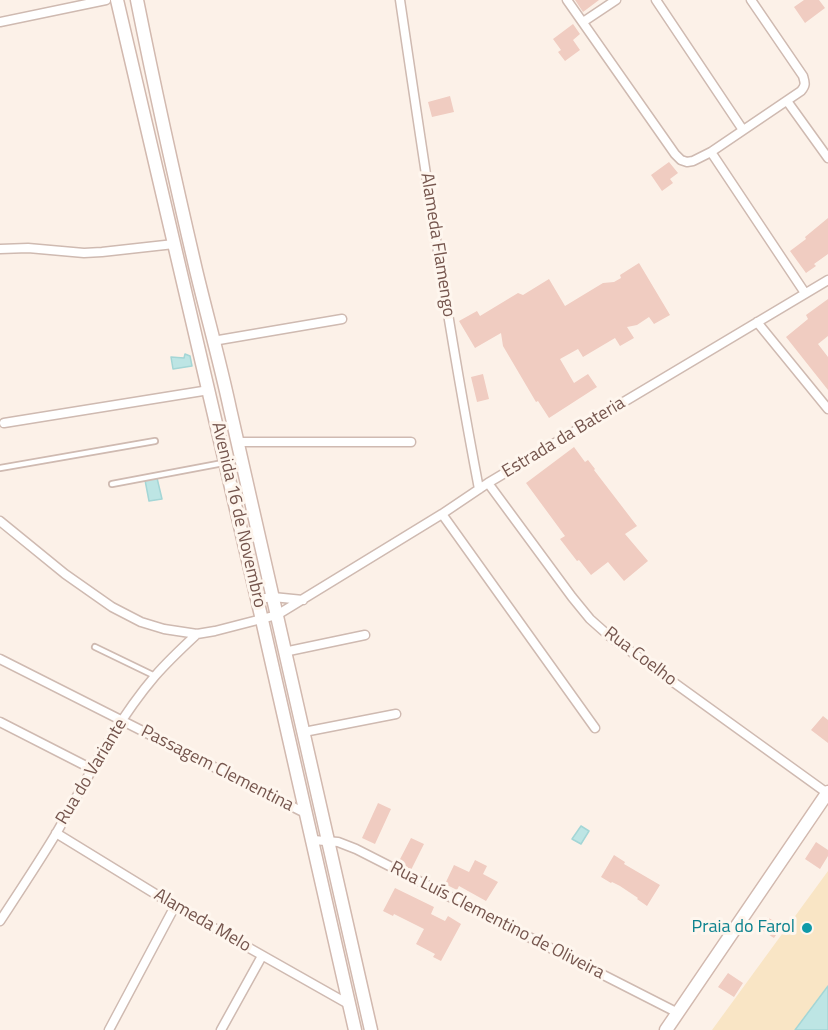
<!DOCTYPE html>
<meta charset="utf-8">
<style>
body{margin:0}
canvas{display:block;background:#fcf1e8}
</style>
<canvas width="828" height="1030"></canvas>
<script>
const ctx = document.querySelector('canvas').getContext('2d');
ctx.lineJoin = 'round';
function fillPath(path, color) { ctx.fillStyle = color; ctx.fill(path, 'evenodd'); }
function strokePath(path, color, width, dash) { ctx.strokeStyle = color; ctx.lineWidth = width; ctx.lineCap = dash ? 'butt' : 'round'; ctx.setLineDash(dash || []); ctx.stroke(path); }
function write(font, color, halo, rows, align = 'center') {
  ctx.font = font + ' "Titillium Web",sans-serif'; ctx.lineWidth = 6; ctx.setLineDash([]); ctx.textBaseline = 'middle'; ctx.strokeStyle = halo; ctx.fillStyle = color; for (const [text, x, y, turn = 0] of rows) {
    ctx.save(); ctx.translate(x, y); ctx.rotate((+turn || 0) * Math.PI / 180); ctx.textAlign = isNaN(turn) ? turn : align; if (halo) ctx.strokeText(text, 0, 0); ctx.fillText(text, 0, 0); ctx.restore();
  }
}
fillPath(new Path2D(`
 M828,871V986L795,1030H712Z`), '#f9e5c5');
const water = new Path2D(`
 M185,354L190,356L192,366L173,369L171,357L184,358Z
 M157,478L162,499L149,501L145,480Z
 M581,826L589,831L581,844L572,839Z
 M828,986V1030H795Z`);
fillPath(water, '#bde5e4');
strokePath(water, '#a4d6d6', 1.5);
fillPath(new Path2D(`
 M575,0H599L583,12Z
 M804,0H819L825,8L805,23L794,7Z
 M573,24L580,34L573,40L580,50L565,61L558,52L561,50L553,39Z
 M450,96L454,112L432,117L428,102Z
 M669,162L678,173L670,179L673,183L662,191L651,175Z
 M828,218V254L814,264L816,266L806,273L790,251L806,239L805,237Z
 M639,263L670,315L654,324L649,317L637,325L627,327L634,338L620,346L615,338L583,357L578,349L560,359L574,383L588,374L597,387L549,418L538,401L536,402L503,346L501,333L475,348L459,321L477,311L480,316L518,293L523,295L549,279L565,306L603,283L614,282L621,278L620,275Z
 M828,299V336L818,344L828,357V390L786,337L808,319L806,315Z
 M483,374L489,399L477,402L471,377Z
 M574,447L585,462L588,460L595,469L594,470L637,526L625,534L648,561L624,581L608,562L591,575L579,560L577,561L560,539L565,536L526,483Z
 M823,716L828,720V743L811,730Z
 M378,803L391,809L375,844L362,838Z
 M411,838L424,844L411,870L398,863Z
 M816,842L828,850V856L820,869L805,859Z
 M614,855L625,862L624,864L660,885L647,906L637,899L638,898L620,886L612,882L611,883L601,877Z
 M475,860L487,866L483,874L498,882L486,901L459,886L457,890L445,884L454,865L469,872Z
 M395,888L434,907L431,914L445,921L448,916L461,924L441,961L433,957L435,954L416,944L424,929L394,914L393,916L383,911Z
 M767,917L782,926L774,938L760,929Z
 M728,973L743,983L734,997L718,987Z`), '#f0ccc1');
const service = new Path2D(`
 M0,468L155,441
 M112,484L223,463
 M95,647L155,676`);
const minor = new Path2D(`
 M400,0C424,163 448,327 479,489
 M567,0L675,154L681,160L687,162L693,161L711,152L801,91C806,85 805,83 803,76L751,0
 M656,0L743,130
 M0,22L106,0
 M583,22L616,0
 M787,101L828,158
 M711,152L805,293
 M0,249L28,248L84,253L102,252L174,244
 M757,322L828,409
 M213,341L342,319
 M4,423L209,390
 M237,442H411
 M488,483L572,597L590,619L608,635L827,793
 M442,514L595,728
 M0,521L65,574L112,607L141,622L164,629L197,634L215,631L277,615L442,514L488,483L828,280
 M258,599L273,597L303,600
 M284,652L365,635
 M0,659L307,814
 M0,722L92,769
 M304,732L396,714
 M56,833L175,906L350,1005
 M313,840L338,842L356,849L678,1013
 M0,921C19,892 39,862 57,832C87,779 115,723 155,676C168,661 183,647 197,634
 M109,1030L175,906
 M221,1030L262,956`);
const secondary = new Path2D(`
 M117,0L262,620L355,1030
 M137,0C155,90 175,180 196,270C207,316 220,362 230,409C276,616 323,823 371,1030
 M666,1030L828,792`);
strokePath(service, '#cfbab1', 8);
strokePath(minor, '#cfbab1', 11);
strokePath(secondary, '#d2b9af', 15);
strokePath(service, '#fff', 4.5);
strokePath(minor, '#fff', 8);
strokePath(secondary, '#fff', 12);
for (const [x, y, r, color] of [
 [807,928,6,"#0f9aa8"]
]) { const dot = new Path2D(); dot.arc(x, y, r, 0, 2 * Math.PI); ctx.fillStyle = color; ctx.fill(dot); strokePath(dot, '#fef6ee', 2); }
write('18px', '#75554d', '#fef6ee', [
 ["Alameda Flamengo",437,245,81],
 ["Estrada da Bateria",564,438,-31],
 ["Avenida 16 de Novembro",238,515,77],
 ["Rua Coelho",640,657,37],
 ["Passagem Clementina",217,769,27],
 ["Rua do Variante",92,772,-59],
 ["Alameda Melo",202,921,30],
 ["Rua Luís Clementino de Oliveira",497,921,27]
]);
write('18px', '#0d838f', '#fef6ee', [
 ["Praia do Farol",795,928]
], 'right');
</script>
